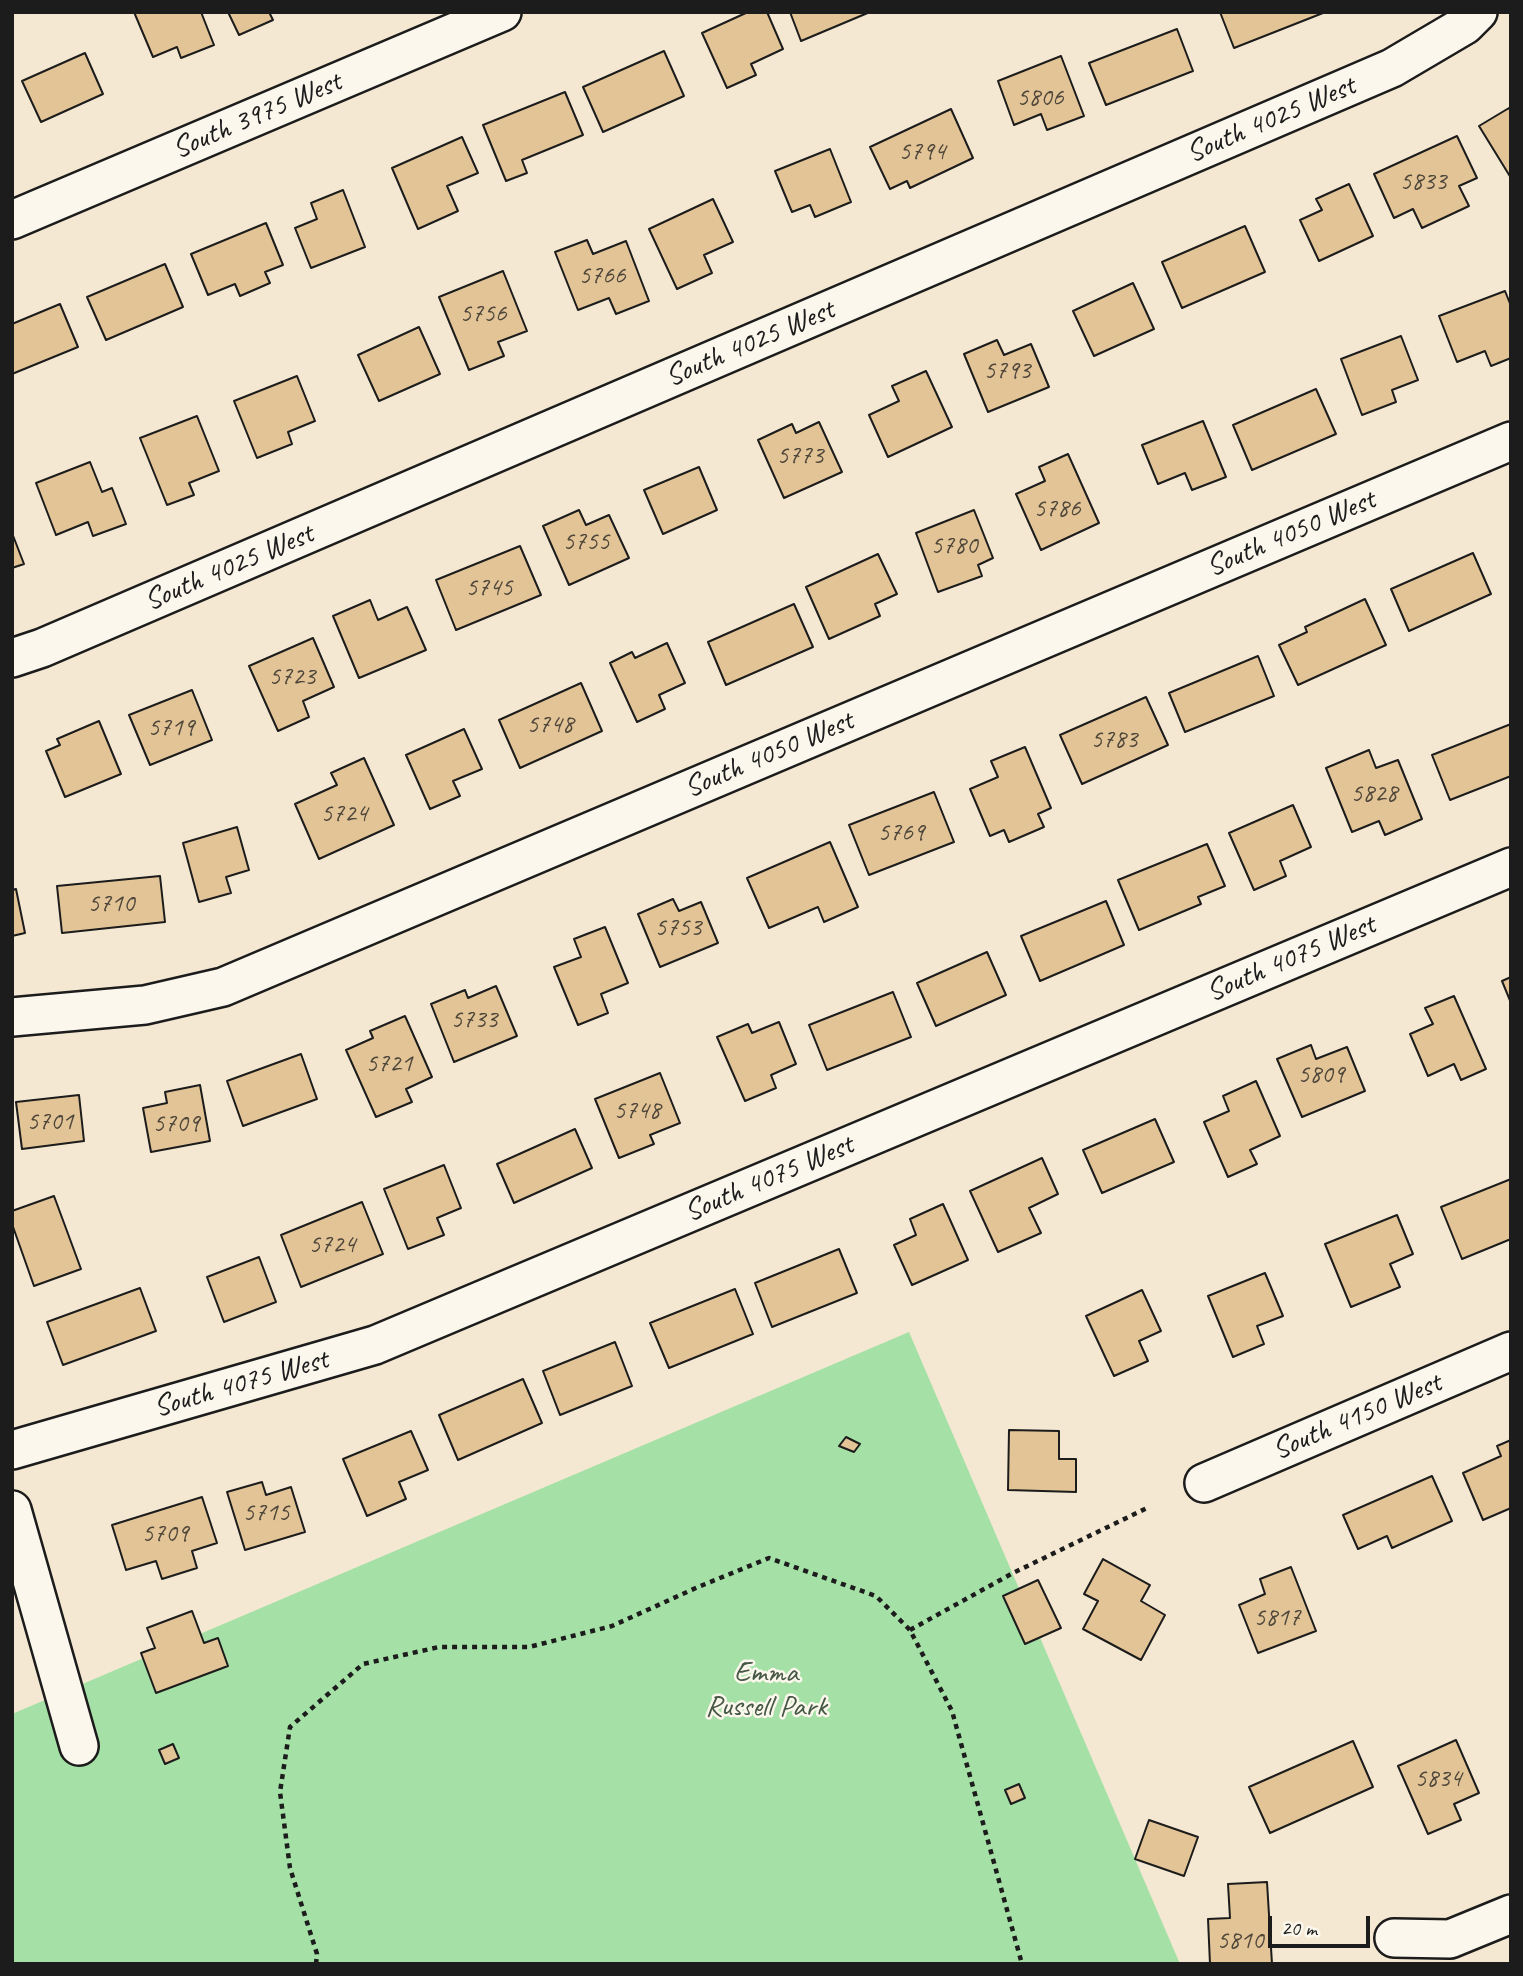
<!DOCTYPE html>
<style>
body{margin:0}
#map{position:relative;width:1523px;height:1976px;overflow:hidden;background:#f4e8d2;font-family:Caveat,sans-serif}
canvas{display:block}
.frame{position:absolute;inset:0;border:14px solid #1c1c1c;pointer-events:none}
.scale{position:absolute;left:1268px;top:1916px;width:102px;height:32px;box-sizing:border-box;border:4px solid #1c1c1c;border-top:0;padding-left:9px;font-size:21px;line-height:24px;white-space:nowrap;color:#1c1c1c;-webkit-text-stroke:5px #fbf7ec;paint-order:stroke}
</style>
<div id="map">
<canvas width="1523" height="1976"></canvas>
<div class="frame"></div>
<div class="scale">20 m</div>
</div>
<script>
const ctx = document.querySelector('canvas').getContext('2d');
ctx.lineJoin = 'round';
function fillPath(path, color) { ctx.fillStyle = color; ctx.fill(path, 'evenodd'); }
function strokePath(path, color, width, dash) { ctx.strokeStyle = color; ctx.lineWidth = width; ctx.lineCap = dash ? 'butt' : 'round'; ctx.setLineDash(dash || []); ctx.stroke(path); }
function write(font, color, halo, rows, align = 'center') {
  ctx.font = font + ' Caveat,sans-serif'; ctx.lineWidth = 5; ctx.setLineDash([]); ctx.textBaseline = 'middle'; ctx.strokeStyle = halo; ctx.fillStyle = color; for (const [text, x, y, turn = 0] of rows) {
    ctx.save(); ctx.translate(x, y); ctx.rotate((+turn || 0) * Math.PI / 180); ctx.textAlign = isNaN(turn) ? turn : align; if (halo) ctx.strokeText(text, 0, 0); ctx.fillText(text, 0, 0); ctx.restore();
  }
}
fillPath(new Path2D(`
 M909,1332L1180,1964H12V1714Z`), '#a5e0a6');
const building = new Path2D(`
 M134,12H201L214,45L181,58L177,47L153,57Z
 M228,12H269L273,20L239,35Z
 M748,12H767L783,49L751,64L756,75L727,88L702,33Z
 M790,12H870L801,41Z
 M1220,12H1323V13L1234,48Z
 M1177,29L1193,71L1106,105L1089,63Z
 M664,51L684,96L603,132L583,87Z
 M85,53L103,94L41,122L22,81Z
 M1061,56L1084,116L1047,130L1041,114L1014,125L998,81Z
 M565,92L583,135L522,160L527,173L506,181L483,125Z
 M1509,108L1511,112V178L1479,126Z
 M951,109L973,158L910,188L907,181L890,189L870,147Z
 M1457,136L1477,178L1459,186L1469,206L1422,228L1413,209L1394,218L1374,174Z
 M462,137L478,173L447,186L458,211L418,229L392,168Z
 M830,149L851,202L815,217L810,205L792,212L775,171Z
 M1349,184L1373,236L1319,261L1300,220L1322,210L1316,199Z
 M343,190L365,247L311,268L295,228L317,219L311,203Z
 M713,199L733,242L704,255L712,273L677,289L649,229Z
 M266,223L283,265L265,272L270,283L240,296L235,284L208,295L191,254Z
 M1245,226L1265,272L1182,308L1162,262Z
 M587,240L593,254L626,241L649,301L616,314L609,298L578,310L555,252Z
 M165,264L183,307L106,340L87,297Z
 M503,271L527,331L498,342L504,356L469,370L439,297Z
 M1133,283L1154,329L1094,356L1073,311Z
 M1505,291L1511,306V358L1491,366L1485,351L1457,362L1439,316Z
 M60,304L78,347L12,374V324Z
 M419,327L440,374L379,401L358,355Z
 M1401,336L1418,380L1392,390L1396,402L1362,415L1341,359Z
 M997,340L1004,355L1031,344L1049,387L988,412L964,354Z
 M926,371L952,427L888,457L869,415L899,401L892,386Z
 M297,376L315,421L288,432L292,444L257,458L234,401Z
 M1316,389L1336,434L1252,470L1233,425Z
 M197,416L219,471L189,483L194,495L167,505L140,438Z
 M1203,421L1226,477L1192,490L1185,473L1158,484L1142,445Z
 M819,422L842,472L784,498L758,440L792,424L796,433Z
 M1068,454L1099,523L1041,550L1016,494L1045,481L1039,467Z
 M90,462L102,492L112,488L126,524L93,536L88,522L56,535L36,483Z
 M699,467L717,510L663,534L644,490Z
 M579,510L586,525L609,515L629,558L569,585L543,526Z
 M974,510L993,558L978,565L982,576L938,592L916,533Z
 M12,533L24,564L12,568Z
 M520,546L541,595L456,630L436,580Z
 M1473,553L1491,594L1409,631L1391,589Z
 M878,554L897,594L875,604L880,616L829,639L806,587Z
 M1365,599L1386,645L1298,685L1279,645L1307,632L1305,627Z
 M370,600L378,620L407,607L426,650L359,678L333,616Z
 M794,604L813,647L726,685L708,642Z
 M313,638L334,687L303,701L309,717L278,731L249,666Z
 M667,643L685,683L659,695L665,709L637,722L610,663L632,652L635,658Z
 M1258,656L1274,696L1185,732L1169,693Z
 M581,683L602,731L520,768L499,720Z
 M192,690L212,740L150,765L129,715Z
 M1146,697L1168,745L1082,784L1060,735Z
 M99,721L121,774L65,797L46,751L60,745L57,739Z
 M1511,724V776L1450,800L1432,755Z
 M464,729L482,769L453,781L460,796L430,809L406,755Z
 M1025,747L1051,808L1038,814L1044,827L1009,842L1004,830L990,836L970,789L998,777L991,761Z
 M1369,750L1376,768L1398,760L1422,819L1385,835L1379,821L1352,832L1326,768Z
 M364,758L394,825L319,859L295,804L337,785L331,773Z
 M934,792L954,842L869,875L849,825Z
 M1293,805L1311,847L1280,861L1286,876L1254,890L1229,833Z
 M237,827L249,870L226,877L231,893L199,902L183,843Z
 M830,842L858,907L824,922L818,907L769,928L747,878Z
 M1207,844L1225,886L1198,897L1201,904L1139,930L1118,880Z
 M160,876L165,922L62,933L57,886Z
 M16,889L25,933L12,936V890Z
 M673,899L679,911L701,902L718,943L660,967L638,914Z
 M1106,901L1124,945L1040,981L1021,936Z
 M605,927L628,983L601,994L608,1013L578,1025L554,967L581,957L574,939Z
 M987,952L1006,995L936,1026L917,983Z
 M1511,977V1003L1502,981Z
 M496,986L517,1036L454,1062L431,1004L465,990L468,998Z
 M893,992L911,1037L827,1070L809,1025Z
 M1454,996L1486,1069L1461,1080L1454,1064L1428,1076L1410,1034L1433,1024L1425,1008Z
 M405,1016L432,1077L406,1089L412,1102L376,1117L346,1050L373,1038L370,1031Z
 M779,1022L796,1064L771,1075L776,1088L745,1101L717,1037L748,1024L752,1033Z
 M1311,1045L1316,1059L1347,1047L1365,1091L1302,1117L1277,1059Z
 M301,1054L317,1099L243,1126L227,1081Z
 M660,1073L680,1123L650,1135L654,1144L619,1158L595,1099Z
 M1256,1081L1280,1136L1250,1150L1257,1164L1228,1177L1204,1122L1229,1111L1223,1096Z
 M200,1085L210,1141L151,1152L143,1108L167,1103L165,1092Z
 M79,1095L84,1141L22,1149L16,1102Z
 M1155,1119L1174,1162L1102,1193L1083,1150Z
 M575,1129L592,1168L514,1203L497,1164Z
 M1042,1158L1058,1194L1029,1208L1041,1233L998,1252L970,1191Z
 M444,1165L461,1208L437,1218L444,1235L408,1249L384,1189Z
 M1511,1179V1239L1462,1259L1441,1207Z
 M54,1196L81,1269L34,1286L12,1224V1211Z
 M362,1202L383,1254L301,1287L281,1235Z
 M943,1204L968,1260L912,1285L894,1245L916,1235L910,1219Z
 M1397,1215L1413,1254L1390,1264L1400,1287L1351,1307L1325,1244Z
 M839,1249L857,1293L772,1327L755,1283Z
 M259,1257L276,1302L224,1322L207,1277Z
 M1265,1273L1283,1316L1257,1326L1264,1344L1233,1357L1208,1296Z
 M140,1288L156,1331L63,1365L47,1322Z
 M735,1289L753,1334L669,1368L650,1323Z
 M1142,1290L1161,1331L1139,1341L1148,1361L1114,1376L1086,1316Z
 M615,1342L632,1386L560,1415L543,1371Z
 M523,1379L542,1423L458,1460L439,1415Z
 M1009,1430L1059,1431V1459H1076V1492L1008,1490Z
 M411,1431L428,1470L399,1482L406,1499L367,1516L343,1459Z
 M846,1437L860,1444L854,1452L839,1446Z
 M1511,1440V1508L1483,1520L1463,1473L1501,1456L1497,1446Z
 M1432,1476L1452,1521L1392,1548L1387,1536L1358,1549L1343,1515Z
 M262,1482L266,1495L291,1487L305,1532L245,1550L227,1492Z
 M202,1497L217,1543L192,1551L197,1568L162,1579L156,1561L126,1570L112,1525Z
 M1103,1559L1150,1585L1141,1601L1165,1615L1141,1660L1083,1629L1098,1601L1084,1594Z
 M1291,1567L1316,1631L1258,1653L1239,1605L1265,1594L1260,1579Z
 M1038,1580L1061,1628L1025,1644L1003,1596Z
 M192,1611L204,1643L218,1638L228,1666L156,1693L141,1653L155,1648L147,1628Z
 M1456,1740L1479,1793L1454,1804L1461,1820L1428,1834L1398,1766Z
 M1353,1741L1373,1787L1270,1833L1249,1787Z
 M173,1744L179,1758L165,1764L159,1750Z
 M1019,1784L1025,1798L1011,1804L1005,1790Z
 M1149,1820L1198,1837L1184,1876L1135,1859Z
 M1267,1882L1272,1964H1210L1208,1919L1230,1918L1228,1884Z`);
fillPath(building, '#e2c496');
strokePath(building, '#1c1c1c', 2);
const minor = new Path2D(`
 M12,220L502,12
 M12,658L42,648L1392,68L1465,25L1478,12
 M12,1017L145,1005L223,987L1511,441
 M12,1450L375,1345L1511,867
 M1204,1483L1511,1351
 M12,1510L79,1746
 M1394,1938L1450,1939L1511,1914`);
strokePath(minor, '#1c1c1c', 42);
strokePath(new Path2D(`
 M910,1630L1013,1573L1149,1507
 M316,1964L317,1954L290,1868L280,1792L290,1727L363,1664L439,1647H529L612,1626L698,1587L769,1558L876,1596L910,1630L952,1711L1022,1964`), '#1c1c1c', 4.5, [5, 5]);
strokePath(minor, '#fbf7ec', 37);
write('26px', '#4e463a', null, [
 ["5806",1040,98],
 ["5794",922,152],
 ["5833",1423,182],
 ["5766",602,276],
 ["5756",483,314],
 ["5793",1007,371],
 ["5773",800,456],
 ["5786",1057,509],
 ["5755",586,542],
 ["5780",954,546],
 ["5745",489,588],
 ["5723",292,677],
 ["5748",550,725],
 ["5719",171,728],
 ["5783",1114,740],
 ["5828",1374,794],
 ["5724",344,814],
 ["5769",901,833],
 ["5710",111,904],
 ["5753",678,928],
 ["5733",474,1020],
 ["5721",389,1064],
 ["5809",1321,1075],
 ["5748",637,1111],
 ["5701",50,1122],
 ["5709",176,1124],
 ["5724",332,1245],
 ["5715",266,1513],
 ["5709",165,1534],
 ["5817",1277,1618],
 ["5834",1438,1779],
 ["5810",1240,1941]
]);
write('30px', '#1c1c1c', '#fbf7ec', [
 ["South 3975 West",257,116,-23],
 ["South 4025 West",1271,120,-23],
 ["South 4025 West",750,344,-23],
 ["South 4050 West",1291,534,-23],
 ["South 4025 West",229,568,-23],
 ["South 4050 West",769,755,-23],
 ["South 4075 West",1291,959,-23],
 ["South 4075 West",769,1179,-23],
 ["South 4075 West",241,1384,-16],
 ["South 4150 West",1357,1417,-23]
]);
write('30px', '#455745', '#fbf7ec', [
 ["Emma",766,1673],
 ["Russell Park",766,1707]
]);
</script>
